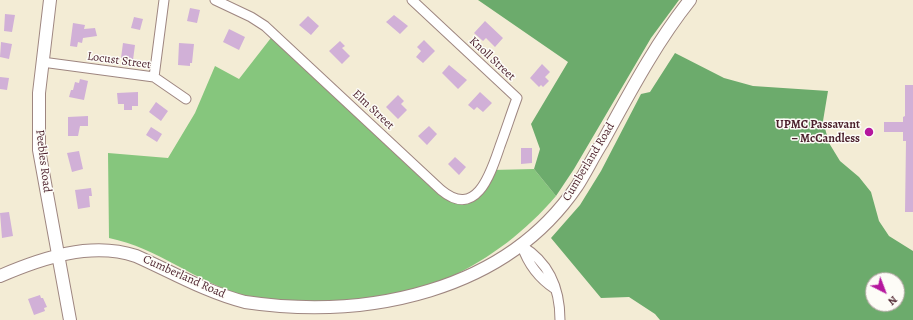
<!DOCTYPE html>
<meta charset="utf-8">
<style>
body{margin:0}
#map{position:relative;width:913px;height:320px;overflow:hidden;background:#f3ecd5;font-family:Alegreya,serif}
canvas{display:block}
.north{position:absolute;left:865px;top:272px;width:40px;height:40px;box-sizing:border-box;background:#fdfcf7;border:1px solid #b5a4a5;border-radius:50%;rotate:138deg;font-size:11px;font-weight:700;line-height:16px;text-align:center;color:#4a1f2b}
.north::after{content:'';display:block;margin:auto;width:14px;height:18px;background:#b5179e;clip-path:polygon(50% 0,100% 100%,50% 72%,0 100%)}
</style>
<div id="map">
<canvas width="913" height="320"></canvas>
<div class="north">N</div>
</div>
<script>
const ctx = document.querySelector('canvas').getContext('2d');
ctx.lineJoin = 'round';
function fillPath(path, color) { ctx.fillStyle = color; ctx.fill(path, 'evenodd'); }
function strokePath(path, color, width, dash) { ctx.strokeStyle = color; ctx.lineWidth = width; ctx.lineCap = dash ? 'butt' : 'round'; ctx.setLineDash(dash || []); ctx.stroke(path); }
function write(font, color, halo, rows, align = 'center') {
  ctx.font = font + ' Alegreya,serif'; ctx.lineWidth = 3; ctx.setLineDash([]); ctx.textBaseline = 'middle'; ctx.strokeStyle = halo; ctx.fillStyle = color; for (const [text, x, y, turn = 0] of rows) {
    ctx.save(); ctx.translate(x, y); ctx.rotate((+turn || 0) * Math.PI / 180); ctx.textAlign = isNaN(turn) ? turn : align; if (halo) ctx.strokeText(text, 0, 0); ctx.fillText(text, 0, 0); ctx.restore();
  }
}
fillPath(new Path2D(`
 M274,34L445,194L471,197L492,170L534,169L556,196C485,279 382,318 274,301C265,299 254,298 245,296C196,282 158,248 109,238L108,153L168,158L195,113L215,66L239,79Z`), '#86c67d');
fillPath(new Path2D(`
 M478,0H679L651,38L574,169L556,196L534,169L540,149L531,124L568,62Z
 M675,53L724,78L753,86L828,91L823,121L829,143L840,161L859,177L871,192L879,221L889,236L913,251V320H660L655,314L629,297L601,298L551,238L580,205L601,171L641,94L650,92ZM873,280H897V304H873Z`), '#6cab6c');
fillPath(new Path2D(`
 M190,8L200,10L197,23L187,21Z
 M5,14L15,15L12,32L4,31Z
 M394,15L408,26L400,34L386,22Z
 M308,16L319,26L311,35L299,25Z
 M134,17L143,19L140,30L131,28Z
 M485,21L503,38L495,47L486,38L483,41L474,33Z
 M73,23L85,25L84,29L95,28L97,36L83,38L82,43L78,42L77,47L70,46Z
 M229,29L245,37L239,50L223,42Z
 M424,40L435,51L423,63L416,57L421,51L417,47Z
 M340,41L345,46L342,48L350,56L342,64L329,51Z
 M1,42L12,44L9,59L0,57Z
 M123,43L135,45L133,60L121,58Z
 M179,43L194,44L192,63H190V66L178,65Z
 M542,64L550,72L545,77L549,81L543,87L541,85L539,87L530,78Z
 M449,65L467,80L458,89L442,73Z
 M0,77L9,78L7,90L0,89Z
 M80,79L88,81L84,100L69,97L71,90H73L75,82L79,83Z
 M905,85H913V212H905L906,141H903V132H884V122H903V117L905,116Z
 M138,92V106H132V110H124V104H118L117,93Z
 M480,92L492,103L483,112L477,107L474,110L468,105Z
 M398,95L404,101L401,104L407,110L398,119L386,107Z
 M156,102L168,111L161,121L149,112Z
 M88,116V126H80L78,136H68V117Z
 M429,126L437,134L427,145L418,136Z
 M151,127L162,134L157,142L146,135Z
 M521,148H532V163L521,164Z
 M79,151L83,169L72,172L67,153Z
 M455,157L466,167L459,175L448,164Z
 M91,188L92,196H89L90,207L78,209L75,190Z
 M9,212L13,236L2,238L0,213Z
 M40,295L41,298H43L47,307L44,308L45,311L34,315L28,299Z`), '#d1b0d7');
const minor = new Path2D(`
 M215,0L251,17L265,26L441,190C477,220 491,172 500,146C506,130 511,114 517,98L412,0
 M42,62L154,77L186,99
 M154,77L164,0
 M522,246C550,263 560,289 560,320
 M522,246C528,264 540,279 555,289`);
const tertiary = new Path2D(`
 M50,0L39,93V150L70,320
 M0,276C42,258 91,241 136,256C172,272 206,292 245,302C367,320 505,292 577,186C586,172 593,157 602,143C629,94 655,44 690,0`);
strokePath(minor, '#9e8680', 11);
strokePath(tertiary, '#9e8680', 14);
strokePath(minor, '#fff', 9);
strokePath(tertiary, '#fff', 12);
for (const [x, y, r, color] of [
 [869,132,5,"#b5179e"]
]) { const dot = new Path2D(); dot.arc(x, y, r, 0, 2 * Math.PI); ctx.fillStyle = color; ctx.fill(dot); strokePath(dot, '#fdfcf7', 1.5); }
write('12px', '#4a1f2b', '#fdfcf7', [
 ["Knoll Street",492,59,43],
 ["Locust Street",119,61,8],
 ["Elm Street",373,110,43],
 ["Peebles Road",43,161,83],
 ["Cumberland Road",589,162,-59],
 ["Cumberland Road",184,277,24]
]);
write('bold 12px', '#4a1f2b', '#fdfcf7', [
 ["UPMC Passavant",860,125],
 ["– McCandless",860,139]
], 'right');
</script>
